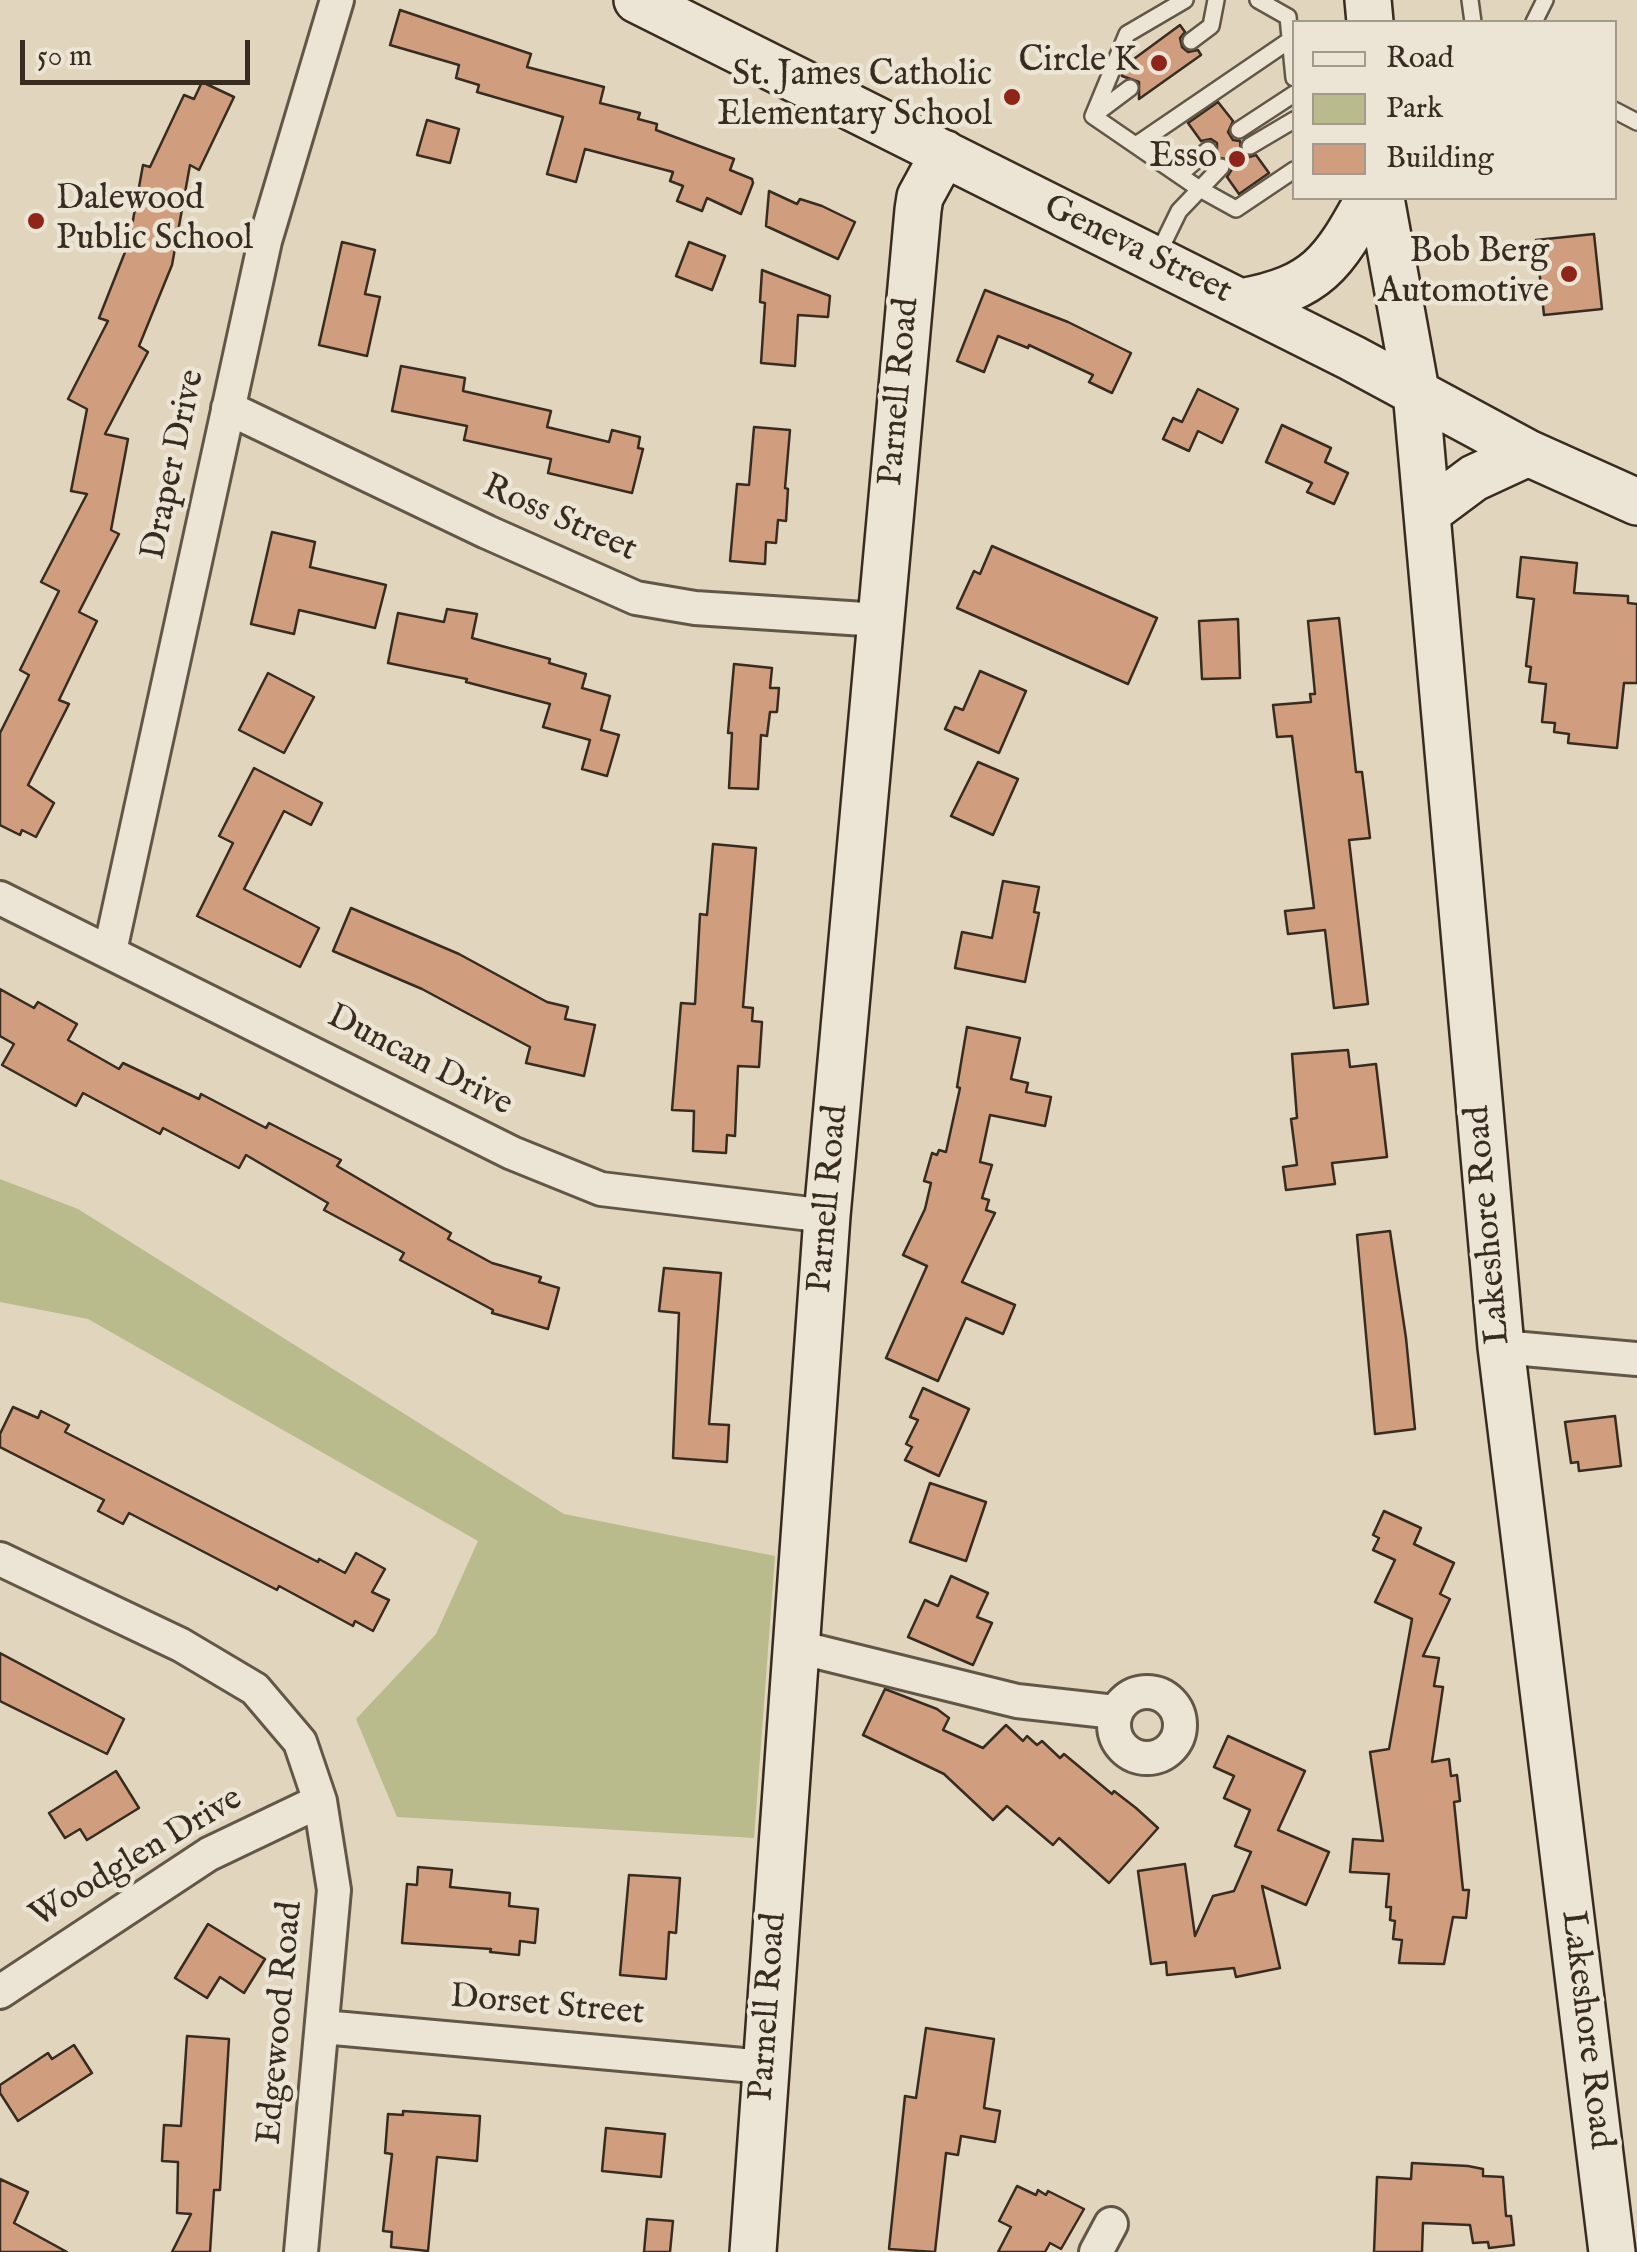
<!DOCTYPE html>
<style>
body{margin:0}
#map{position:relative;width:1637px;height:2252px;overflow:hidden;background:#e1d5bd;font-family:"IM FELL English",serif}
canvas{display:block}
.legend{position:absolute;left:1292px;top:20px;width:325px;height:180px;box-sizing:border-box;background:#ece4d4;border:2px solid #a49a8c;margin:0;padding:12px 18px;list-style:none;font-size:30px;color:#382b20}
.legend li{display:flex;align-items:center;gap:20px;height:50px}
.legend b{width:50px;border:2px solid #a49a8c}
.scale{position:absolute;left:20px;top:40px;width:230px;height:45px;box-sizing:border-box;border:5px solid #382b20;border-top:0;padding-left:12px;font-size:30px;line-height:35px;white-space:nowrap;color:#382b20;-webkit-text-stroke:8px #ece4d4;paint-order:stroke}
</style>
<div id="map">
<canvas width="1637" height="2252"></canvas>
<ul class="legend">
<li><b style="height:12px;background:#ece4d4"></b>Road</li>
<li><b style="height:28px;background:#babb8c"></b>Park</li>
<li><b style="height:28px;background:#d09e7e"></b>Building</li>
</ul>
<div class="scale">50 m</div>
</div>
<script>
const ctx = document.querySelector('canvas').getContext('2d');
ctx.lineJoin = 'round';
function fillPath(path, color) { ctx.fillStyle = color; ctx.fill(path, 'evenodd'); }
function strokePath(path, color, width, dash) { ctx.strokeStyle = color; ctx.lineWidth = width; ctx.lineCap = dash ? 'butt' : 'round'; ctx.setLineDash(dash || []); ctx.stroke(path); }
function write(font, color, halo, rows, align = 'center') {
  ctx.font = font + ' "IM FELL English",serif'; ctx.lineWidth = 9; ctx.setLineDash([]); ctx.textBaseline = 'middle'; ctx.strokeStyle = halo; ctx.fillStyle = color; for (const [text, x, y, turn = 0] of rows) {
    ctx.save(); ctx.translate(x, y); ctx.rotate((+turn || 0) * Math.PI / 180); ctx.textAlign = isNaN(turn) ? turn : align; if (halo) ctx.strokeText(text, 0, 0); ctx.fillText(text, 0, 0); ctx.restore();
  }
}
fillPath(new Path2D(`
 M0,1179L78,1209L564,1514L775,1556L754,1838L397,1817L356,1719L436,1634L478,1541L88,1319L0,1302Z`), '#babb8c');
const building = new Path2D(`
 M400,10L531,54L527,67L604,87L600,103L640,113L638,119L657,124L656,130L734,159L730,170L752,179L753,183L741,214L707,198L702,211L677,201L683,186L670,181L673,172L585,149L576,182L547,174L563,117L477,92L479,85L456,78L459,65L390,45Z
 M1180,25L1185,32L1180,38L1182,47L1188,52L1198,50L1201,55L1139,99V82L1122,76L1127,64Z
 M202,82L234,97L199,170L190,165L172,265L139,346L148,352L105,434L128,439L111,530L119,534L79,612L97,621L59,700L69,704L28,785L54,803L36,837L22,830L20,835L0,825V733L29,675L20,670L59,591L41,582L87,494L71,491L87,409L68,399L108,321L99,318L129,242L143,165L150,167L184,95L194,99Z
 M1218,102L1233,121L1228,132L1233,140L1240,141L1241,152L1249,157L1256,155L1269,173L1239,194L1227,177L1232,169L1229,160L1217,157V143L1211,139L1201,141L1188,123Z
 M427,120L459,129L450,163L417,155Z
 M769,191L797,204L800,199L822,206L855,222L838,259L766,226Z
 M1594,234L1602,309L1544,315L1536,240Z
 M342,242L375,250L365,294L380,297L367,356L319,345Z
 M689,242L725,256L712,290L676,276Z
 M762,270L830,296L828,317L798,315L795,366L761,363L765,303L760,302Z
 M985,290L1068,322L1131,353L1112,393L1089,382L1093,375L1029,345L1028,348L998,336L984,372L957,361Z
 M401,366L465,378L463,391L551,411L547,427L609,442L612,430L640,437L638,448L643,449L632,493L548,473L551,459L464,440L467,426L392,411Z
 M1198,389L1238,409L1222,443L1198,431L1189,451L1163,439L1173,418L1182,422Z
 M1282,425L1331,448L1325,462L1348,473L1334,504L1307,492L1312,483L1266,462Z
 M754,427L790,430L785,488L788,489L786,521L778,520L776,543L766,542L765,564L730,561L737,484L749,485Z
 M272,532L315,542L310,567L386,585L375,628L299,610L294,634L251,624Z
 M992,546L1157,618L1128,684L957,608L974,571L980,574Z
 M1521,557L1577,563L1574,593L1628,596V603L1637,604V683H1624L1617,748L1568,743L1569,734L1554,732L1555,723L1542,722L1546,684L1529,682L1531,667L1526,666L1534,599L1517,597Z
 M447,609L477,614L472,638L550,659L549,663L586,674L582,688L610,696L601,730L619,735L607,776L582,769L590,740L543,727L550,704L466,682L467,679L388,663L398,613L444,622Z
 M1339,618L1356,772H1362L1370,838L1349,840L1368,1004L1334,1008L1325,930L1288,934L1285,911L1314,908L1292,736L1277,737L1273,705L1311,702L1310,694H1315L1308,621Z
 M1238,619L1240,678L1202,679L1199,621Z
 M734,664L772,668L770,688H779L777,712H770L767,736L761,735L758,789L729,788L732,733H728Z
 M980,671L1026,691L999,753L945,729L955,707L963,710Z
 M268,673L314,697L284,753L239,730Z
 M978,762L1018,779L993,835L951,816Z
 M254,768L322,803L311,825L284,811L244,889L319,928L300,967L197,916L233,843L219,836Z
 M713,844L756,848L743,1007L753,1008L752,1021L762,1022L759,1067L738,1066L735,1136L727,1135L726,1153L693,1151L694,1111L672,1110L681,1003L695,1004L700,914L707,915Z
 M1003,881L1039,887L1034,912L1039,913L1025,982L955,968L962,932L992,938Z
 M351,908L459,954L547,1002L568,1007L565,1019L595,1025L584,1076L526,1063L530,1047L422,989L333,951Z
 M0,989L34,1008L38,1002L77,1024L68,1040L119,1069L123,1063L199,1099L201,1094L266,1128L269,1123L341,1160L337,1166L451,1233L448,1239L492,1263L541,1277L539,1282L559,1288L548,1329L492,1313L493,1310L400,1260L404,1253L324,1210L328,1203L246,1155L239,1168L163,1128L160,1134L83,1093L76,1106L2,1065L14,1044L0,1036Z
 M967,1027L1020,1038L1011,1079L1028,1083L1026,1092L1051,1097L1045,1126L990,1115L980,1162L992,1165L982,1198L989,1200L986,1210L995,1213L962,1282L1015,1305L1003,1334L966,1318L938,1381L886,1358L927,1266L903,1255L925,1209L931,1183L924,1181L932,1153L937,1155L939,1150L946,1152L960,1088L957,1087Z
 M1348,1050L1350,1067L1376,1064L1387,1157L1332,1163L1335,1184L1286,1190L1283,1167L1297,1165L1291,1119L1297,1118L1292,1054Z
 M1390,1231L1406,1338L1415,1429L1375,1434L1357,1235Z
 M664,1268L721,1273L709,1424L729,1425L727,1462L673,1458L679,1313L659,1311Z
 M923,1388L969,1409L939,1476L905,1460L912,1447L906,1444L918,1420L910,1417Z
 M13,1407L38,1418L41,1411L69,1425L65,1432L318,1562L319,1559L345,1573L356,1553L385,1569L372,1592L389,1600L373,1631L355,1621L353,1626L279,1586L277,1590L129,1513L123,1524L98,1511L104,1500L0,1447V1434Z
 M1615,1416L1621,1466L1579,1471L1578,1462L1571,1463L1565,1422Z
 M930,1483L986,1502L966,1561L910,1542Z
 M1384,1511L1421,1528L1414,1544L1454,1563L1440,1594L1450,1599L1423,1656L1439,1658L1434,1686L1443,1687L1432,1762L1449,1759L1451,1776L1457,1775L1460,1801L1454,1802L1463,1890H1469L1466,1918L1453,1917L1444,1964L1399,1963L1402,1940L1393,1939L1395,1921L1390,1920L1391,1907H1386L1389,1874L1350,1872L1353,1839L1383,1841L1370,1752L1389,1749L1412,1619L1375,1602L1395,1560L1373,1550L1379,1538L1373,1535Z
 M951,1576L988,1593L977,1617L992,1623L973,1665L908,1637L925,1600L938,1606Z
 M0,1653L124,1719L107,1754L0,1701Z
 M885,1689L937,1709L949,1718L943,1730L983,1748L1006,1725L1023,1741L1027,1736L1037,1745L1042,1741L1060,1758L1064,1754L1112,1794L1114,1791L1136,1808L1158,1828L1109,1883L1059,1838L1053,1845L1007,1806L993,1820L944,1774L863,1735Z
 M1228,1736L1305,1771L1278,1830L1329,1852L1306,1905L1262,1886L1280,1968L1236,1977L1234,1968L1167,1975L1166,1962L1151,1964L1138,1871L1185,1864L1195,1936L1213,1896L1234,1891L1251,1852L1235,1846L1250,1810L1224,1798L1234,1776L1214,1767Z
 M116,1771L139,1808L87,1840L80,1829L65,1838L49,1813Z
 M418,1867L452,1870L450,1887L510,1893L509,1906L538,1909L535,1943L520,1941L519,1955L490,1952L491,1949L402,1943L407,1884L417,1885Z
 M629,1875L680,1878L676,1933L669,1932L666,1979L620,1975Z
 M208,1924L265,1959L244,1993L220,1977L207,1998L175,1978Z
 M926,2028L994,2039L984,2108L1000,2111L995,2142L961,2136L958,2155L946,2153L935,2252L889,2249L905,2096L916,2098Z
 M187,2036L229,2039L220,2190H214L210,2252H172L191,2214L177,2213L178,2162L162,2161L164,2125L181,2126Z
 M74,2045L92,2073L18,2121L0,2093V2085L48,2053L52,2059Z
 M403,2111L480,2116L477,2161L437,2157L428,2251L391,2247L392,2232L383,2231L392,2154L385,2153L388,2114L403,2115Z
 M606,2128L665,2134L661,2177L602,2171Z
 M1412,2163L1468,2166L1483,2169V2176L1503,2177L1506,2216H1511L1514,2245L1489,2248L1488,2242L1473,2243L1470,2225L1423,2223L1422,2252H1374L1377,2177L1411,2179Z
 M0,2179L28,2192L14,2223L67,2252H0Z
 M1017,2186L1036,2195L1038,2190L1046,2195L1048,2191L1084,2209L1061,2249L1050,2243L1045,2252H998L1011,2227L999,2221Z
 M647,2219L673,2221L670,2252H644Z`);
fillPath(building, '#d09e7e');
strokePath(building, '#382b20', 2.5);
const lane = new Path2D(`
 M1185,0L1127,34L1093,116L1198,188L1236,209L1294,170
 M1258,0L1288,17L1294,78
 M1470,0L1473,22
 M1534,22L1545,0
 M1191,41L1211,26L1216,0
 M1614,110L1637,122
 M1094,115L1130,88
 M1239,130L1294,94
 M1136,145L1290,40
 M1250,146L1294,120
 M1179,175L1208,150
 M1157,256L1179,211L1221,167`);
const street = new Path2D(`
 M228,408L487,532L636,598L695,608L880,620
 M0,898L512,1153L601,1189L827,1216
 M110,951L265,241L337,0
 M1501,1347L1637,1359
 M0,1559L181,1645L255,1689L300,1742L320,1801L334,1890L301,2252
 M798,1647L1017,1701L1115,1712
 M1114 1725a33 33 0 1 1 66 0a33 33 0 1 1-66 0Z
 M0,1992L209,1854L320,1801
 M323,2027L765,2067
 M1096,2252L1111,2224`);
const secondary = new Path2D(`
 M637,0L1352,358L1528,453L1637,502
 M1368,0L1370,22
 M1381,198L1416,391L1501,1347L1612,2252
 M1241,302C1317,288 1333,264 1369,198
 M1427,513L1474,478L1528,453
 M753,2252L827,1216L918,210L920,197L944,153`);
strokePath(lane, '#625647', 20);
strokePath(street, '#625647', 38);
strokePath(secondary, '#382b20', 50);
strokePath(lane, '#ece4d4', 15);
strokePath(street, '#ece4d4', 32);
strokePath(secondary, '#ece4d4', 45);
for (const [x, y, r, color] of [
 [1159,63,10,"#8f2418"],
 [1012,97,10,"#8f2418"],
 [1237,159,10,"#8f2418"],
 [36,221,10,"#8f2418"],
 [1569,274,10,"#8f2418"]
]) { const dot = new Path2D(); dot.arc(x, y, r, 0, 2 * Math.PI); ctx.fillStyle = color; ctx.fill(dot); strokePath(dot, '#ece4d4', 4); }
write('35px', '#382b20', '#ece4d4', [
 ["Circle K",1139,63],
 ["St. James Catholic",992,77],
 ["Elementary School",992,117],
 ["Esso",1217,159],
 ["Dalewood",56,201,"left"],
 ["Public School",56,241,"left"],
 ["Bob Berg",1549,254],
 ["Automotive",1549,294]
], 'right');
write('35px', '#382b20', '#ece4d4', [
 ["Geneva Street",1137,251,26],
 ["Parnell Road",901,392,-85],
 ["Draper Drive",175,465,-78],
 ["Ross Street",559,520,24],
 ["Duncan Drive",419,1062,27],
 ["Parnell Road",830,1199,-85],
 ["Lakeshore Road",1490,1225,-95],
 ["Woodglen Drive",137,1859,-31],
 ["Dorset Street",547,2007,5],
 ["Parnell Road",770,2007,-86],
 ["Edgewood Road",282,2023,-85],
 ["Lakeshore Road",1585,2030,83]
]);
</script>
